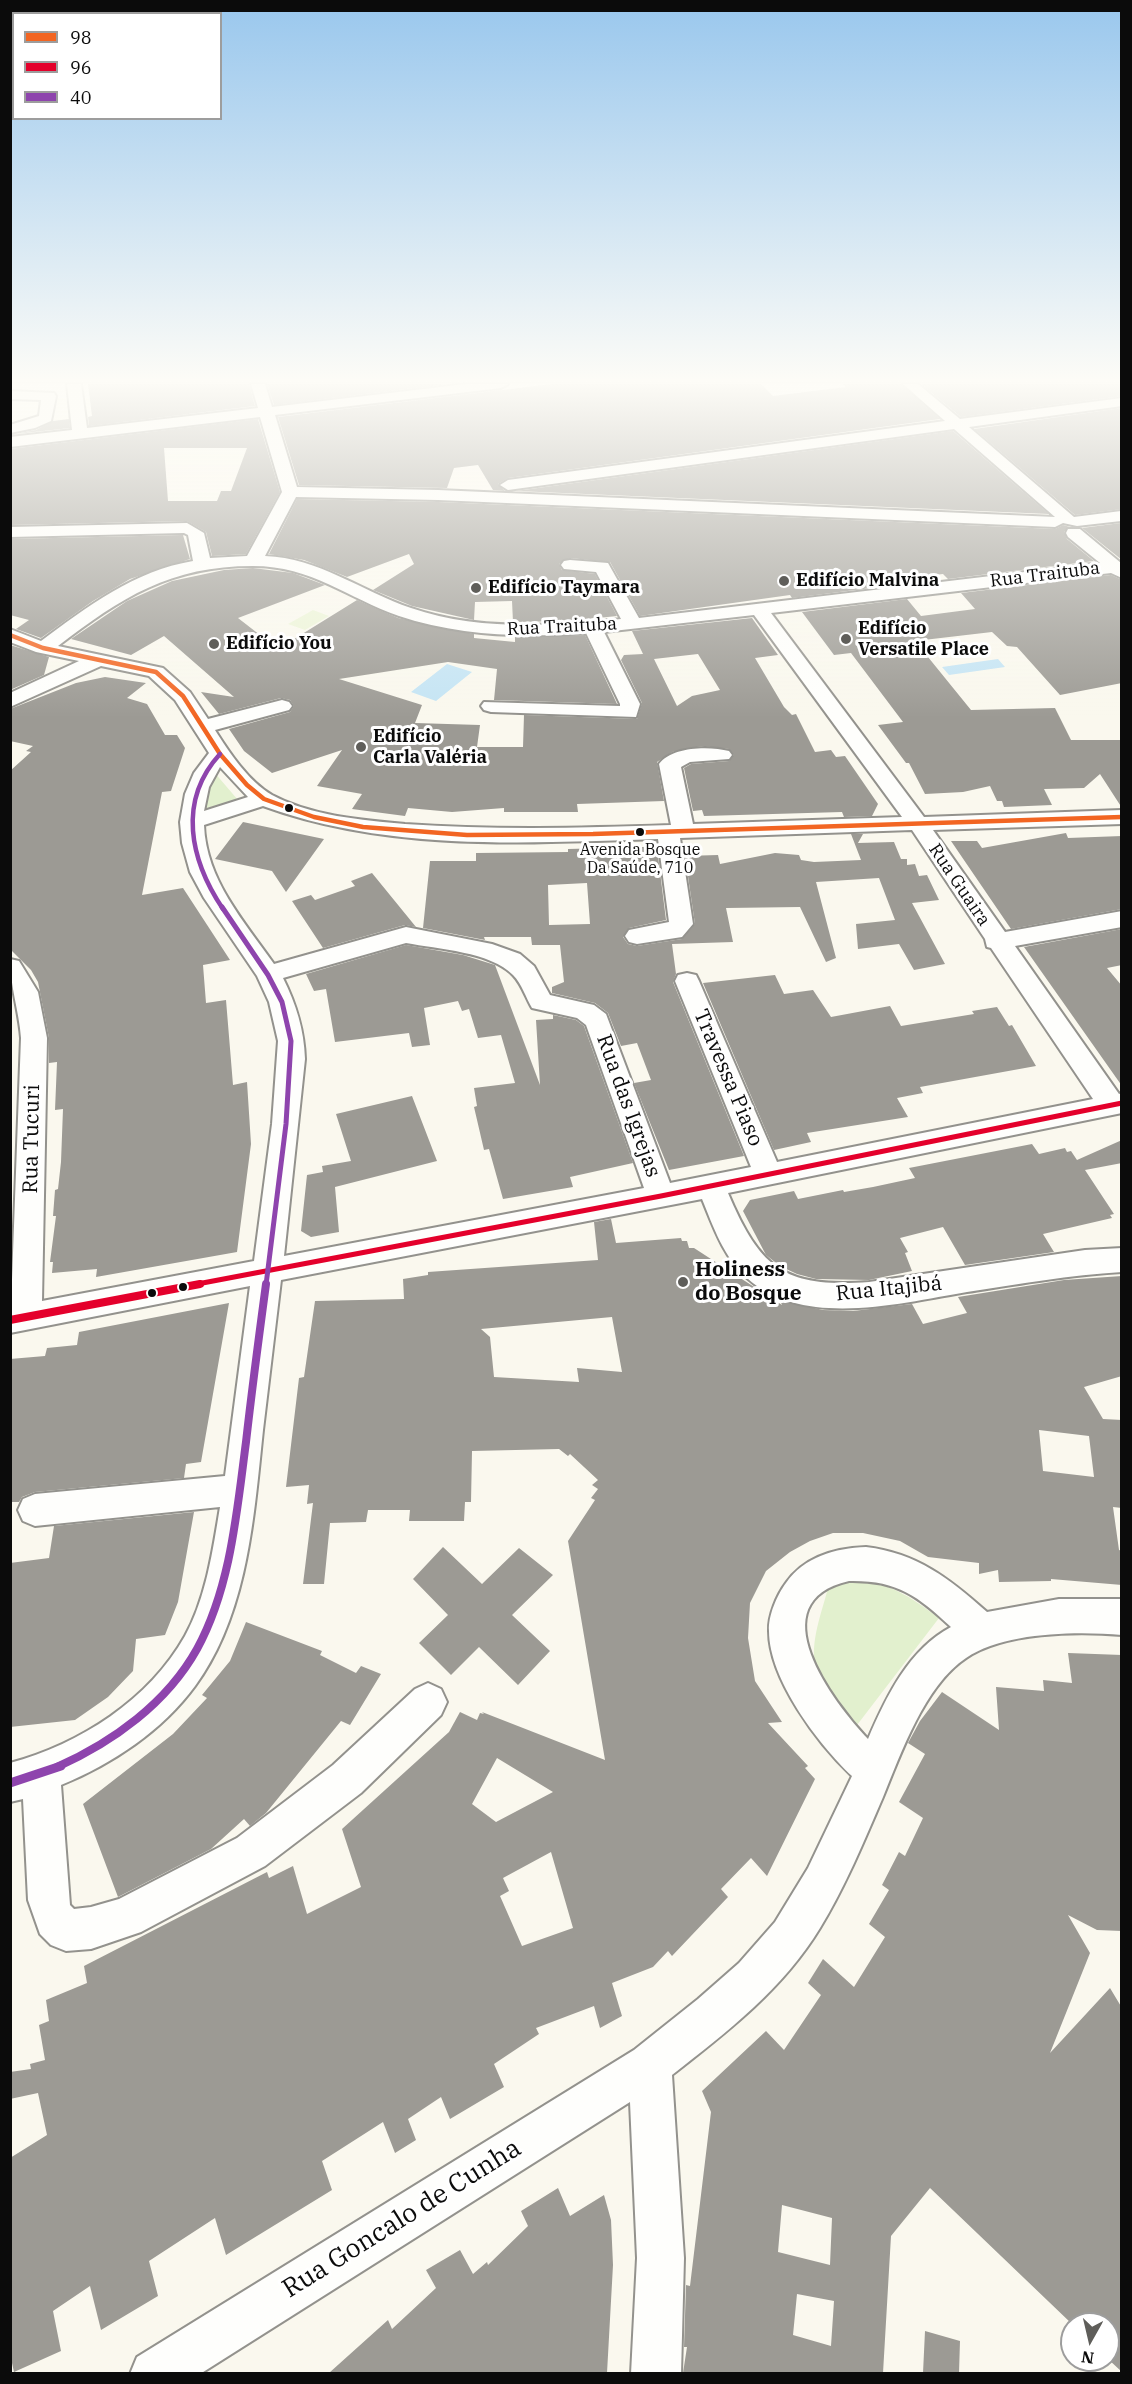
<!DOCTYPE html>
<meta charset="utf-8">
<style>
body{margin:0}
#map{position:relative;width:1132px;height:2384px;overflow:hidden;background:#faf8ee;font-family:"IBM Plex Serif",serif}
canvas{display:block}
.frame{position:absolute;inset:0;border:12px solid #0b0b0b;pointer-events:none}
.legend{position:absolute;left:12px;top:12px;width:210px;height:108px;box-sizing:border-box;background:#fff;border:2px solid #9d9d9d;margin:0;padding:8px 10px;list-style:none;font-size:18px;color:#0b0b0b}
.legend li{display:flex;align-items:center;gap:12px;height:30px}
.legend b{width:30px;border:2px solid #9d9d9d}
.north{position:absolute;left:1060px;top:2312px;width:60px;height:60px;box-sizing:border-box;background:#fff;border:2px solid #9d9d9d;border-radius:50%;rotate:188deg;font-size:16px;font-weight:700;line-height:24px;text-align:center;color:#0b0b0b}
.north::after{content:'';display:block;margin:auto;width:21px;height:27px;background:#5f5e5a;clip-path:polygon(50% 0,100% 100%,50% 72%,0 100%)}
</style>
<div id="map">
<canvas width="1132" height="2384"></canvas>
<div class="frame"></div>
<ul class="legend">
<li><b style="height:8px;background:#f26522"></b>98</li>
<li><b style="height:8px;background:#e4002b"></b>96</li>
<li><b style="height:8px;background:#8e44ad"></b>40</li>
</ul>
<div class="north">N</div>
</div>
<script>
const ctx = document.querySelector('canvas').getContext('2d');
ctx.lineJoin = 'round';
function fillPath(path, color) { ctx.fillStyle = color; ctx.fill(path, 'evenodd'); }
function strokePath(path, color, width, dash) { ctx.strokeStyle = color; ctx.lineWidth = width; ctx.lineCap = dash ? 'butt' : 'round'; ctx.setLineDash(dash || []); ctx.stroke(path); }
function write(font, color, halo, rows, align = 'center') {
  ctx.font = font + ' "IBM Plex Serif",serif'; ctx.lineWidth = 6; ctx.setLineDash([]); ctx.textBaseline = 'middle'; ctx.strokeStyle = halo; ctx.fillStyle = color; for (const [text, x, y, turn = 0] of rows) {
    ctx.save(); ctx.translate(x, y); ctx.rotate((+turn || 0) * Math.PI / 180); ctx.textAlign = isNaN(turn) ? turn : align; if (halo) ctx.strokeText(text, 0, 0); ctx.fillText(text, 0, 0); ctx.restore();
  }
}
fillPath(new Path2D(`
 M214,772L238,800L195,811Z
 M854,1580C891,1583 909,1596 939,1618L854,1729C842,1711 823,1689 816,1668C809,1644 822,1612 828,1588Z`), '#e2f0ce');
fillPath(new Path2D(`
 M313,610L329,616L305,630L288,624Z`), '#ecf4d7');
fillPath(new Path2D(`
 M998,659L1005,667L949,675L942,667Z
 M447,664L472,672L436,701L411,692Z`), '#c4e4f4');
fillPath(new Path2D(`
 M88,384H249L255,406L89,426L88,417L92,416Z
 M267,384H448L274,405Z
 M552,384H761L773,396L846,387L843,384H901L940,419L508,478L498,484L505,491L493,490L478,465L454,468L447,488L299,485L278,417Z
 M921,384H1122V396L961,417Z
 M1122,408V509L1075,515L974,429Z
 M69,419L70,428L16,434L36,430L53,421Z
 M258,419L280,492L246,554L212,556L206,532L187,521L10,525V449ZM164,448H247L231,491H221L217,501H168Z
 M953,431L1049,514L516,491Z
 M297,499L438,502L1055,529L1063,525L1070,527L1064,532L1067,539L1094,561L948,579L943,574L890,580L895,585L792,598L790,595L640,616L610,562L570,558L559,564L562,570L595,574L617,616L569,621L513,622L512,601L475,602L474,620L412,606L373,590L414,564L409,554L347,577L304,560L269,554Z
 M1121,523L1122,560L1082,528Z
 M183,535L190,559L130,579L93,601L41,638L16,629L29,620L10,615V539Z
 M253,568L293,573L325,585L238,618L278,649L357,600L398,618L474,634V638L515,642V637L585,635L617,704L494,700L497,669L448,662L339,679L422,705L415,723L480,725L477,747H523L524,715L637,719L642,703L621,660L624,655L643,654L632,631L752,618L778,655L755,658L784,707L792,715L796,714L815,752L831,750L836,757L845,756L878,804L872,816L844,817L842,812L704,816L702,810L693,811L684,768L691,764L729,761L734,755L729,749L702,746L672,752L657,762L664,801L577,804L578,812H504V808L452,812L408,808L405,816L352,809L362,794L317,786L342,750L272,773L244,751L229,729L290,712L294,706L290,700L281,698L219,714L201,692L234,697L164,636L131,655L71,639L127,601L172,581L224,570ZM698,654L720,690L692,696L677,706L654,659Z
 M1111,575L1122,580V683L1060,695L1017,647L1007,646L992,632L915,641L971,710L1055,708L1071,740H1122V808L1100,774L1084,788L1044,789L1052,805L1004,807L1002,801H997L990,786L963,792L925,794L909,763H906L878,725L903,722L851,653L834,655L802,612L907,599L921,616L975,609L961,593Z
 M10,645L49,657L44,675L10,690Z
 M105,677L146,683L127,698L147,704L165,735H177L185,748L171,791L162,792L142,895L183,888L230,960L203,965L206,1003L226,1000L233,1085L247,1082L251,1144L237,1252L96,1277L97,1269L52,1273L53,1262H50L56,1216H53L55,1190L58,1189L61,1162L63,1109L55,1110L57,1062L49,1063V1038L38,982L31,970L10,949V771L31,752L26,751L33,746L10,741V709L76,683Z
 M243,822L300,834L324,839L286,892L272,871L215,859Z
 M1066,833L1068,838L1122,836V909L1011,929L951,841H977L982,848Z
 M851,834H863L858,843L894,842L901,859H907V865L915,864L919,876L927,875L939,900L912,903L945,964L914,970L899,944L858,949L856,924L895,920L879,878L816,882L836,958L826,962L800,907L726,908L733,942L672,944L676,974L673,982L744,1156L669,1170L634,1083L651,1080L637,1043L621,1046L608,1013L595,1003L552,993V987L564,982L560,945H532L531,937H484L485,940L423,928L430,861H476V853L568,852V849L645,847L646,855L658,856L666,920L629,928L623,937L628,944L637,946L682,939L695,924L685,856L718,855L720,864L775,853L799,855L801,860L814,862L861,860ZM587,883L590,924L549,925L548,885Z
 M372,873L416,927L405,925L323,948L292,901L311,895L315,900L355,886L351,881Z
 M1122,929V965L1107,968L1122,986V1086L1024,947Z
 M406,945L463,955L495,965L540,1085L536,1020L553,1019V1015L576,1020L584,1026L633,1163L570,1177L573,1187L503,1199L489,1149L484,1150L474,1107L477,1106L474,1088L515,1083L501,1035L478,1038L469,1009L462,1011L458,1001L424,1008L430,1045L412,1047L409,1033L335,1042L326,989L314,991L306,974Z
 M775,975L784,994L813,990L831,1017L890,1006L901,1026L974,1014L972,1011L997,1007L1009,1026L1012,1025L1036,1066L920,1087L923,1093L897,1098L908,1117L807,1133L811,1142L774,1150L703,983Z
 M412,1096L437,1161L335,1187L339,1232L311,1237L301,1231L307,1175L323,1172L322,1166L351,1161L336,1114Z
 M1122,1140V1163L1085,1170L1114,1214L1110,1215L1112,1218L1043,1234L1054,1252L965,1265L943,1227L900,1238L908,1252L905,1253L912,1271L869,1280L816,1279L797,1274L780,1266L766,1255L743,1211L750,1200L794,1191L798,1199L843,1190L844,1192L873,1187L915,1178L909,1168L1032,1144L1039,1154L1065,1148L1067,1152L1071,1151L1077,1160Z
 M611,1219L616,1243L681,1238L682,1241H687L689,1248H694L782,1305L780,1300L823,1310L853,1311L912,1304L923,1324L967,1313L958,1297L1064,1280L1122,1276V1376L1084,1387L1103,1419L1122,1420V1508L1113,1507L1119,1550L1122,1551V1585L1051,1579V1581L999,1582L998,1570L979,1574V1563L928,1557L900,1541L863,1533H833L810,1541L790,1552L766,1571L750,1603L748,1638L755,1681L782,1722L768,1723L808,1766L805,1768L815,1779L767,1876L751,1858L721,1889L728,1897L672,1956L668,1951L653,1967L612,1983L622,2016L600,2028L594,2006L536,2028L539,2034L494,2064L504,2087L450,2119L441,2097L408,2119L416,2140L395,2153L383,2122L322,2161L332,2190L226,2255L215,2218L149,2261L158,2296L101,2330L90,2286L53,2311L61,2351L14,2372L10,2354V2158L47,2135L38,2093L10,2099V2072L31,2069L30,2064L45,2060L39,2025L49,2021L46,2000L87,1983L84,1966L267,1872L269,1878L293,1866L307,1914L361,1887L342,1829L449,1732L460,1712L477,1720L480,1713L484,1714L482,1712L605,1760L568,1541L595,1500L591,1498L598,1489L592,1485L598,1480L570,1454L568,1456L559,1449L472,1451L471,1502H465L464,1521H409L410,1510H368L366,1522L330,1523L324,1584H303L313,1503L307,1504L309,1485L286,1487L299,1378L304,1377L315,1301L404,1299L403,1279L428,1275V1272L598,1260L594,1222ZM612,1317L622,1372L577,1368L579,1382L494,1377L490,1337L481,1329ZM1039,1430L1089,1436L1094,1477L1043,1471ZM497,1758L553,1792L496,1822L472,1804ZM551,1852L573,1928L522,1946L500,1896L509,1891L503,1878Z
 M229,1303L201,1462L186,1464L184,1478L35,1492L22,1497L19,1502H10V1359L45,1356L47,1348L77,1345L79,1332Z
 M194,1512L178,1602L165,1635L136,1639L133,1671L108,1697L75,1720L10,1727V1563L49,1558L54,1526Z
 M443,1547L482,1584L519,1548L553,1575L512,1615L550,1651L518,1685L479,1647L451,1675L419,1643L448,1615L413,1579Z
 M246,1622L322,1651L320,1655L356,1673L361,1666L381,1674L350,1725L341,1721L266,1813L250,1826L244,1819L211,1849L118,1897L83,1804L173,1734L207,1698L202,1695L230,1661Z
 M1068,1653L1122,1655V1931L1097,1930L1068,1915L1090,1953L1050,2053L1110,1988L1122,2008V2372L1108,2359V2324H1072L930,2188L891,2236L883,2373H683L687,2347H684L686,2285L690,2286L711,2112L702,2091L766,2031L784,2050L821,1995L808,1983L823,1959L854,1987L885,1937L869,1924L889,1890L882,1885L899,1852L905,1856L923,1818L899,1802L925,1754L908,1743L920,1721L942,1692L999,1730L996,1687L1044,1691L1043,1680L1072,1683ZM782,2205L832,2218L830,2265L778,2252ZM797,2294L834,2301L831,2346L793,2335Z
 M558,2188L570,2216L604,2195L611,2220L613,2265L607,2373H329L388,2320L392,2329L436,2288L426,2270L460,2250L473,2274L487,2262L488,2265L528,2226L521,2211Z
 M925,2331L960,2341L959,2373H923Z`), '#9c9a94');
const minor = new Path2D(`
 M67,384H81L87,428L258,408L251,384H265L272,407L466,384H508L501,388L275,415L297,487L438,490L1055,517L954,429L508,490L500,485L508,480L945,421L903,384H918L960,419L1122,398V406L969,427L1074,517L1121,511V521L1077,526L1063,523L1055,527L438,500L296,497L265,556C319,558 361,591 411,608C477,631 553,626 621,619L596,572L564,569L561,565L564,561L570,560L608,563L639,618L1100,563L1068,537L1066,533L1068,529H1080L1121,563L1122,578L1111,573L771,613L924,817L1122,810V824L933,830L1005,932L1122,911V927L1015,946L1119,1094L1122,1093V1113L728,1193C760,1269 785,1288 869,1282L1085,1250L1122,1248V1272C1070,1275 1019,1284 967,1292C901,1303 803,1329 747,1278C724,1258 713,1226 702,1199L281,1280C275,1330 269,1380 263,1430C254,1515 248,1614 195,1686C162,1731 112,1764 61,1785L70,1905L74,1909L91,1907L119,1899L237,1838L333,1765L415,1689L428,1683L441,1689L447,1702L441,1715L361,1793L265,1866L141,1932L91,1949L66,1951L51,1945L40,1934L28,1900L23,1799L10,1802V1763C80,1744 149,1700 185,1636C206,1598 213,1550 220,1507L35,1526L23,1521L18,1510L23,1499L35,1494L225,1476L250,1286L10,1333L21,1038C19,1011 10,986 10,959L19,961L38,992L47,1038L42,1301L254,1261L272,1124L278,1041L269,1002L257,976L204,898L190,872L182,843L180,822L185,794L194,773L209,753L175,700L149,676L101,666L10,707V693L79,661L36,652L10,642V629L41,641C88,606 134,571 193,561L188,535L184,533L10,537V527L187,523L204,533L210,558L247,556L282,492L260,417L10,447V437L72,430ZM253,566C312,566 347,598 399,616C459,636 524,638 586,633L620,704V706L484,702L481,706L484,710L491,712L636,717L640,704L604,632L754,615L902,817L693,824L681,767L690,762L729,759L732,755L729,751C710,746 672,746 659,764L671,825C582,828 494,830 405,824C362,820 311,816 272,795C248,781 229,752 215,730L289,710L292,706L289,702L282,700L208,719L190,692L163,668L58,646C122,597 170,566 253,566ZM220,767L248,797L204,811L209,787ZM263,806C389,852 526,843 658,839L669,922L629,930L625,936L629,942L637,944L682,937L693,924L680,838L912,830L985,939L987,947L991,948L1093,1099L777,1162L699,981L696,975L687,973L678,975L675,981L751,1167L670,1183L606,1014L594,1005L550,995L534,966L520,954L492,944L406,927L274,964C244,921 206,880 204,825ZM406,943C438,949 491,952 513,975C522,984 526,998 532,1008L577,1018L586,1025L644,1188L284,1256L305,1059C304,1029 296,1004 283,978Z
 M10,391L54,393L56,396L51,421L35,428L10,433V425L39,416L41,400L10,399Z
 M866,1547C917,1553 950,1579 987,1612L1059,1599H1122V1635C1077,1631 1004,1632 966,1658C925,1685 901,1753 883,1797C864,1841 845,1887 820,1928C783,1989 727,2032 672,2075L684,2258L681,2374H631L637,2258L630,2102L200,2374H130L137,2357L634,2050L698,1999L739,1963L775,1922L808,1868L852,1776C818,1744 769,1679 769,1631C768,1616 777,1595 786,1583C804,1557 835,1548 866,1547ZM849,1581C896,1580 917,1595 951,1627C909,1649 886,1697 868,1739C833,1702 757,1602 849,1581Z`);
strokePath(minor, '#93928d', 4);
fillPath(minor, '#fefefc');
strokePath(new Path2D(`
 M10,635L43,648L156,672L183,696L220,754L247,785L264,799L314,817L363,827L467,835L593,834L1122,817`), '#f26522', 4.5);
strokePath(new Path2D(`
 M192,1285L661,1196L1122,1103`), '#e4002b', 5);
strokePath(new Path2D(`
 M10,1320L200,1284`), '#e4002b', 8);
strokePath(new Path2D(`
 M220,754C177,801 190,860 223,909`), '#8e44ad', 4.5);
strokePath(new Path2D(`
 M222,907L268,975L282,1002L291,1041L286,1124L266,1285`), '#8e44ad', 5);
strokePath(new Path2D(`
 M57,1767C113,1742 167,1703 197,1649C231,1587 237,1510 246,1442C252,1389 259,1336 266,1284`), '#8e44ad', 8);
strokePath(new Path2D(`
 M10,1783L61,1766`), '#8e44ad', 9);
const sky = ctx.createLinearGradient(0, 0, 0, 718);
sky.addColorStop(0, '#99c7ed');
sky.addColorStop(0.53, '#fdfcf7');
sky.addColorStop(1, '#fdfcf700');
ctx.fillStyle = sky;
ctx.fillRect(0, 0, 1132, 718);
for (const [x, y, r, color] of [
 [784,581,6,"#5f5e5a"],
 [476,588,6,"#5f5e5a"],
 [846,639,6,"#5f5e5a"],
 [214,644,6,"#5f5e5a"],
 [361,747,6,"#5f5e5a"],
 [289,808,5,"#0b0b0b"],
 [640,832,5,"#0b0b0b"],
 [683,1282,6,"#5f5e5a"],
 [183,1287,5,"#0b0b0b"],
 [152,1293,5,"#0b0b0b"]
]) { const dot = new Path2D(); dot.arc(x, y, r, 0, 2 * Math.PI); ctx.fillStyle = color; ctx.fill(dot); strokePath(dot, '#fff', 2); }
write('16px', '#0b0b0b', '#fff', [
 ["Avenida Bosque",640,850],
 ["Da Saúde, 710",640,868]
]);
write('18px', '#0b0b0b', '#fff', [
 ["Rua Traituba",1045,575,-7],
 ["Rua Traituba",562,627,-3],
 ["Rua Guaira",959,885,56]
]);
write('bold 18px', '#0b0b0b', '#fff', [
 ["Edifício Malvina",796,581],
 ["Edifício Taymara",488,588],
 ["Edifício",858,629],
 ["Versatile Place",858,650],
 ["Edifício You",226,644],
 ["Edifício",373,737],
 ["Carla Valéria",373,758]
], 'left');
write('21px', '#0b0b0b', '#fff', [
 ["Travessa Piaso",728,1078,67],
 ["Rua das Igrejas",628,1106,70],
 ["Rua Tucuri",32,1139,-89],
 ["Rua Itajibá",889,1289,-6]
]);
write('bold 21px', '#0b0b0b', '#fff', [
 ["Holiness",695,1270],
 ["do Bosque",695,1294]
], 'left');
write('26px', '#0b0b0b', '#fff', [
 ["Rua Goncalo de Cunha",402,2219,-32]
]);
</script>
